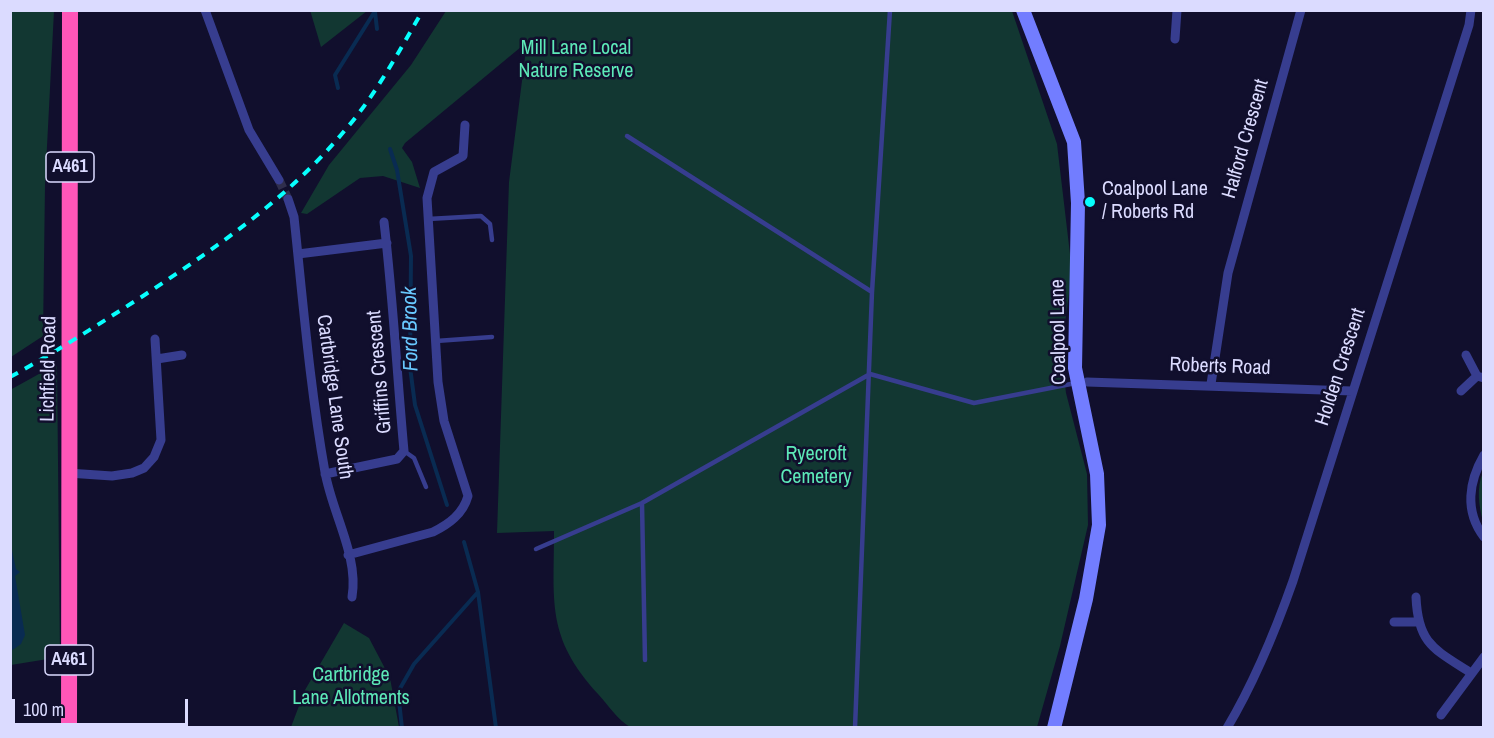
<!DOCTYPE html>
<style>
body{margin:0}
#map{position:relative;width:1494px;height:738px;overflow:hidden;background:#110f2d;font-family:"Archivo Narrow",sans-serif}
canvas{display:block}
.frame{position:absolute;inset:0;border:12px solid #dbdbff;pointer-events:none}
.scale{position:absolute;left:12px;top:699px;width:176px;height:27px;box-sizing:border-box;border:3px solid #dbdbff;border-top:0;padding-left:8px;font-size:18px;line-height:21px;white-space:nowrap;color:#dbdbff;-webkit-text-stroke:4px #110f2d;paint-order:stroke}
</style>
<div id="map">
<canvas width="1494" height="738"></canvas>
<div class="frame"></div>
<div class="scale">100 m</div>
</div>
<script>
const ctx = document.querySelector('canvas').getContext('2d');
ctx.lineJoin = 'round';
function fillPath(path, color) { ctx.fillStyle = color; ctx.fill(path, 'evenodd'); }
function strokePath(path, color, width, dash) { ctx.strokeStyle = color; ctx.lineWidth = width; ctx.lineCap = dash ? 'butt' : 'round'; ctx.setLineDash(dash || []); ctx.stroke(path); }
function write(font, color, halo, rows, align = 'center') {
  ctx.font = font + ' "Archivo Narrow",sans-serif'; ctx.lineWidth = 5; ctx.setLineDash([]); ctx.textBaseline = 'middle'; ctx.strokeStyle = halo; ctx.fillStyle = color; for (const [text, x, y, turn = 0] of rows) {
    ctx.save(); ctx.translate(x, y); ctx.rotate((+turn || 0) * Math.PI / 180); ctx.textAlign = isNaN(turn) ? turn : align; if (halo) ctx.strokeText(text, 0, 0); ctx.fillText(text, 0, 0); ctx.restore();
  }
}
fillPath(new Path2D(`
 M11,10L54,11L45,185L43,336L11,357Z
 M310,10H367V11L321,47Z
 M446,11H1012L1057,144L1070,254V287L1061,351L1066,393L1087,474L1088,525L1060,646L1037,727H630C618,720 608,705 598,694C546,637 554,603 554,531L497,533L509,182L527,42L405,143L402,148L412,162L420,188L383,176L360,178L307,214L301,213L329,165L411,65Z
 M57,364L60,657L11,665L10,390Z
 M1483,472V522C1479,505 1476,489 1483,472Z
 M344,623L369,638L390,678L399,727H291L305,690Z`), '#123732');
fillPath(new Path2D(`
 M11,546L16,569L20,572L15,576L25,635L21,644L11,651Z`), '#092b52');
strokePath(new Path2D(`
 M375,12L377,29
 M338,88L335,75L375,11
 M390,149L397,170L411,256L410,367L415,405L447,505
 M464,542L478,592L496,728
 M402,728L398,692L414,664L478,592`), '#092b52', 4);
strokePath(new Path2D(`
 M279,180L288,199`), '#2f2e4c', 9, [9, 4.5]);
strokePath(new Path2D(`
 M627,136L872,292
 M428,219L481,216L490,224L492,240
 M436,341L492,337
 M404,451L414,458L426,487
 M642,503L645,660
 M536,549L642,503L870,374L974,403L1076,383
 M855,728L872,292L890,10`), '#373d8f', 4.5);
strokePath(new Path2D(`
 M205,10L249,130L279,180
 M1175,39L1177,10
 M288,199L294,217C303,302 310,388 325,472C332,513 359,556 352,597
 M298,254L387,243
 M1466,355L1477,376L1484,378
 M157,359L182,355
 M1087,382L1352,391
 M1211,384L1228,273L1301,10
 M1461,391L1477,376
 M1484,455C1469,481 1464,511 1484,537
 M68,473L112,476L132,473L144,468L154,457L161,440L155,339
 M325,474L397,459L404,451C397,375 393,298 384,222
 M348,555L433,532C449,524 463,514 468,496L444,421L438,382L427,198L434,172L463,156L465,125
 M1416,597C1418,644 1434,649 1471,673
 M1394,622H1417
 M1441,715L1484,657
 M1227,728C1255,681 1275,632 1293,581L1469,25L1471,10`), '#373d8f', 9);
strokePath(new Path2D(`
 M1023,10L1074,142L1078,203L1075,368L1097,474L1099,525L1086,599L1054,728`), '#727dff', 14);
strokePath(new Path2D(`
 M69,728L70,10`), '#ff56b8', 16);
strokePath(new Path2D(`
 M10,377C56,352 99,324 143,296C217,247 289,198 346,129C377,93 399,51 423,10`), '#07fffe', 4, [9, 8]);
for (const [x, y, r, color] of [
 [1090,202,6,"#07fffe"]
]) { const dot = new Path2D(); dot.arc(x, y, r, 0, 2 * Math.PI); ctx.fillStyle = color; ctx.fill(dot); strokePath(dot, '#110f2d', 2); }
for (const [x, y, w] of [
 [70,167,48],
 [69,660,48]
]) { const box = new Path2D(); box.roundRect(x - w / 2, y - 15, w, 30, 4.5); ctx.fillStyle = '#110f2d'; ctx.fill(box); strokePath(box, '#dbdbff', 1.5); }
write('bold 18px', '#dbdbff', null, [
 ["A461",70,167],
 ["A461",69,660]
]);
write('20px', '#5de9b8', '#110f2d', [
 ["Mill Lane Local",576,49],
 ["Nature Reserve",576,72],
 ["Ryecroft",816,455],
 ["Cemetery",816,478],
 ["Cartbridge",351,676],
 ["Lane Allotments",351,699]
]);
write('20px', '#dbdbff', '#110f2d', [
 ["Halford Crescent",1246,139,-74],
 ["Coalpool Lane",1059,332,-91],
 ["Roberts Road",1220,367,2],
 ["Holden Crescent",1341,367,-72],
 ["Lichfield Road",49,369,-89],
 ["Griffins Crescent",380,372,-95],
 ["Cartbridge Lane South",334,397,82]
]);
write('20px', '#dbdbff', '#110f2d', [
 ["Coalpool Lane",1102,190],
 ["/ Roberts Rd",1102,213]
], 'left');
write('italic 21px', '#69c9ff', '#110f2d', [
 ["Ford Brook",411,329,-91]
]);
</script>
